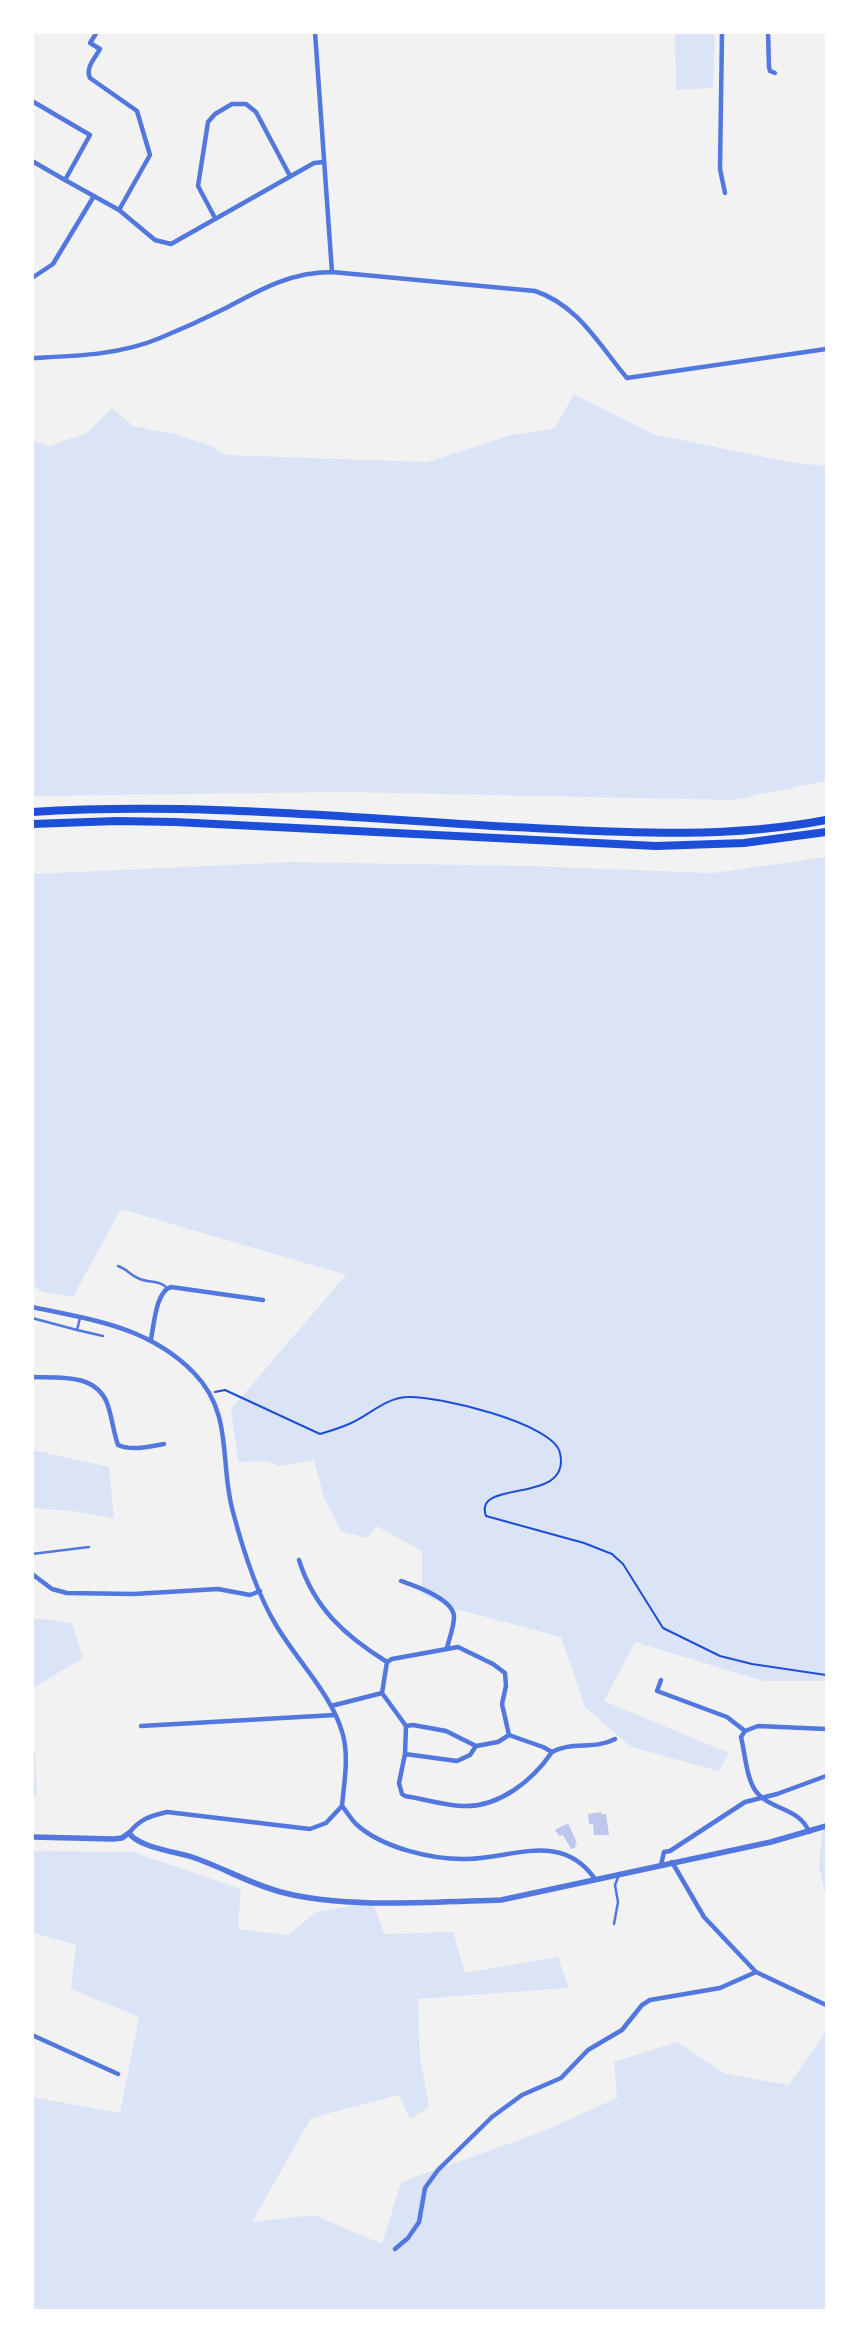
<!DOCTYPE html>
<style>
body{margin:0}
#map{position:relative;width:859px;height:2343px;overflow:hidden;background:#f2f2f2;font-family:"Open Sans",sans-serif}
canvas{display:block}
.frame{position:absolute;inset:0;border:34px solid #fff;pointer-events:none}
</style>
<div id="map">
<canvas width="859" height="2343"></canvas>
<div class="frame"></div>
</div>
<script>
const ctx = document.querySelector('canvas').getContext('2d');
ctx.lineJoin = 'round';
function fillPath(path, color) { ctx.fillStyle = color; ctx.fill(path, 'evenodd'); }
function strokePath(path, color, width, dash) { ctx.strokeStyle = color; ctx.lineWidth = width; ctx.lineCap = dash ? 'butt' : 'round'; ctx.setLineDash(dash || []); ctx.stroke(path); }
fillPath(new Path2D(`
 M675,33H715L713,88L676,90Z
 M574,394L653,434L788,462L826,466V781L733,800L344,792L33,796V441L49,446L87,433L112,408L133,426L175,434L209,445L226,455L428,462L510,435L554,429Z
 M826,857V1681H763L635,1642L604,1701L729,1753L719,1771L631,1747L585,1707L561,1637L452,1608L422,1593V1551L376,1526L367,1538L341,1531L324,1498L314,1460L279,1466L267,1461L238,1462L231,1409L346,1275L121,1209L73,1297L39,1291L32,1283V874L292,862L530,866L713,873Z
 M33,1450L109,1467L114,1518L73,1511L33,1508Z
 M33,1618L72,1623L83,1658L33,1688Z
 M32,1752H35L37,1795H33Z
 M826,1829V1897L819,1867L822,1832Z
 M33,1851L133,1852L241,1889L238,1929L288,1935L316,1912L373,1902L384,1934L453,1932L465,1973L558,1957L569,1988L418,1999L420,2057L429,2107L410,2119L399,2095L311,2118L252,2222L314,2215L382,2244L401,2182L539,2133L617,2098L614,2062L677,2042L726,2074L789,2085L826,2031V2310H33L32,2097L120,2113L139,2017L71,1989L76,1945L33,1933Z`), '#dbe4f7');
fillPath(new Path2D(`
 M601,1812V1814H606L609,1835H594L593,1824H589L588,1814Z
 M568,1823L577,1843L575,1844L576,1847L571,1849L563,1835L559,1836L555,1830Z`), '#bdc9ec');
strokePath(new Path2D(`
 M215,1392L225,1390L320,1434C330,1431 340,1428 349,1424C368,1416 385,1398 407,1397C435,1395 554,1423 560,1453C572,1506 472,1478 486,1516L584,1543L612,1554L623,1564L663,1628L720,1656L752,1664L826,1675`), '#1d4ed8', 2);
strokePath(new Path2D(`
 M118,1266C127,1269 131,1276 140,1279C149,1283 160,1280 167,1288
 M32,1318L77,1330
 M80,1318L77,1330L103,1336
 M32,1554L89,1547
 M614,1924L618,1902L615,1885L619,1875`), '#5277de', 2.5);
strokePath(new Path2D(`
 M97,32L90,43L100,49C95,58 85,68 90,78L137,111L150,155L119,210
 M315,32L332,272L535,291C578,305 599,345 627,378L826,349
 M722,32L720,169L725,193
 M768,32L769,67L770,71L775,73
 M32,101L90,135L65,180L32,161
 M65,180L119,210L155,240L171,244L314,163L324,162
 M215,218L198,186L208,122L215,114L232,104H246L256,112L290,176
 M32,278L53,264L94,196
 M32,358C75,356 120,355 160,338C182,329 204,319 226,308C261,289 291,272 332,272
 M32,1307C93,1320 149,1327 194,1373C234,1414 219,1462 233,1512C243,1550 256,1592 276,1625C297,1661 332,1694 343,1735C349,1758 344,1783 342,1806
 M151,1339C154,1325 156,1291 171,1287L263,1300
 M32,1377C59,1378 95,1373 107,1403C112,1416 113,1431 118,1445C132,1451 149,1447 164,1444
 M299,1560C314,1608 345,1636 387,1662
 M32,1574L52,1589L67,1593L133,1594L218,1589L250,1595L260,1591
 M401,1581C415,1586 454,1599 454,1617C454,1627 449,1639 447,1648
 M661,1680L657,1691L727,1717L745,1731L741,1737C745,1753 746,1776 755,1790C768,1810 800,1807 809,1832
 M331,1706L382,1693
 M141,1726L335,1715
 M406,1726L405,1754L399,1783L402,1794L405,1796C424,1799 443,1805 462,1806C499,1808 533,1780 552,1752L543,1747L509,1735L498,1742L476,1746L446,1731L413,1725L406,1726L382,1693L387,1662L392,1659L458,1647L493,1664L505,1673L506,1686L502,1704L509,1735
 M745,1731L758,1726L826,1729
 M552,1752C571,1741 595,1750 615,1739
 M405,1754L457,1761L470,1755L476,1746
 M342,1806C347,1812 351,1819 356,1824C382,1848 433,1860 468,1859C513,1858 562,1831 595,1879
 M129,1833C140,1819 150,1816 167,1812L310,1829L326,1823L342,1806
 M672,1862L704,1917L756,1972L826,2005
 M661,1865L664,1852L670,1851L745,1802L777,1794L826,1776
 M32,2035L118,2074
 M395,2249L408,2238L419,2222L425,2188L438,2170L492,2117L522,2095L561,2078L588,2050L622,2030L642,2005L650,2000L720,1988L756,1972`), '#5277de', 4.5);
strokePath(new Path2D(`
 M32,1837L113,1839L122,1838L129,1833C138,1847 176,1852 192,1857C222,1867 250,1884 281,1892C343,1909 436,1902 501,1900L771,1842L826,1826`), '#5277de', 5.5);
strokePath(new Path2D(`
 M32,812C192,802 353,818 512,827C617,832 722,840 826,820
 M32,824L117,821L175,822L656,846L744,843L826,832`), '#1d4ed8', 8);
</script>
